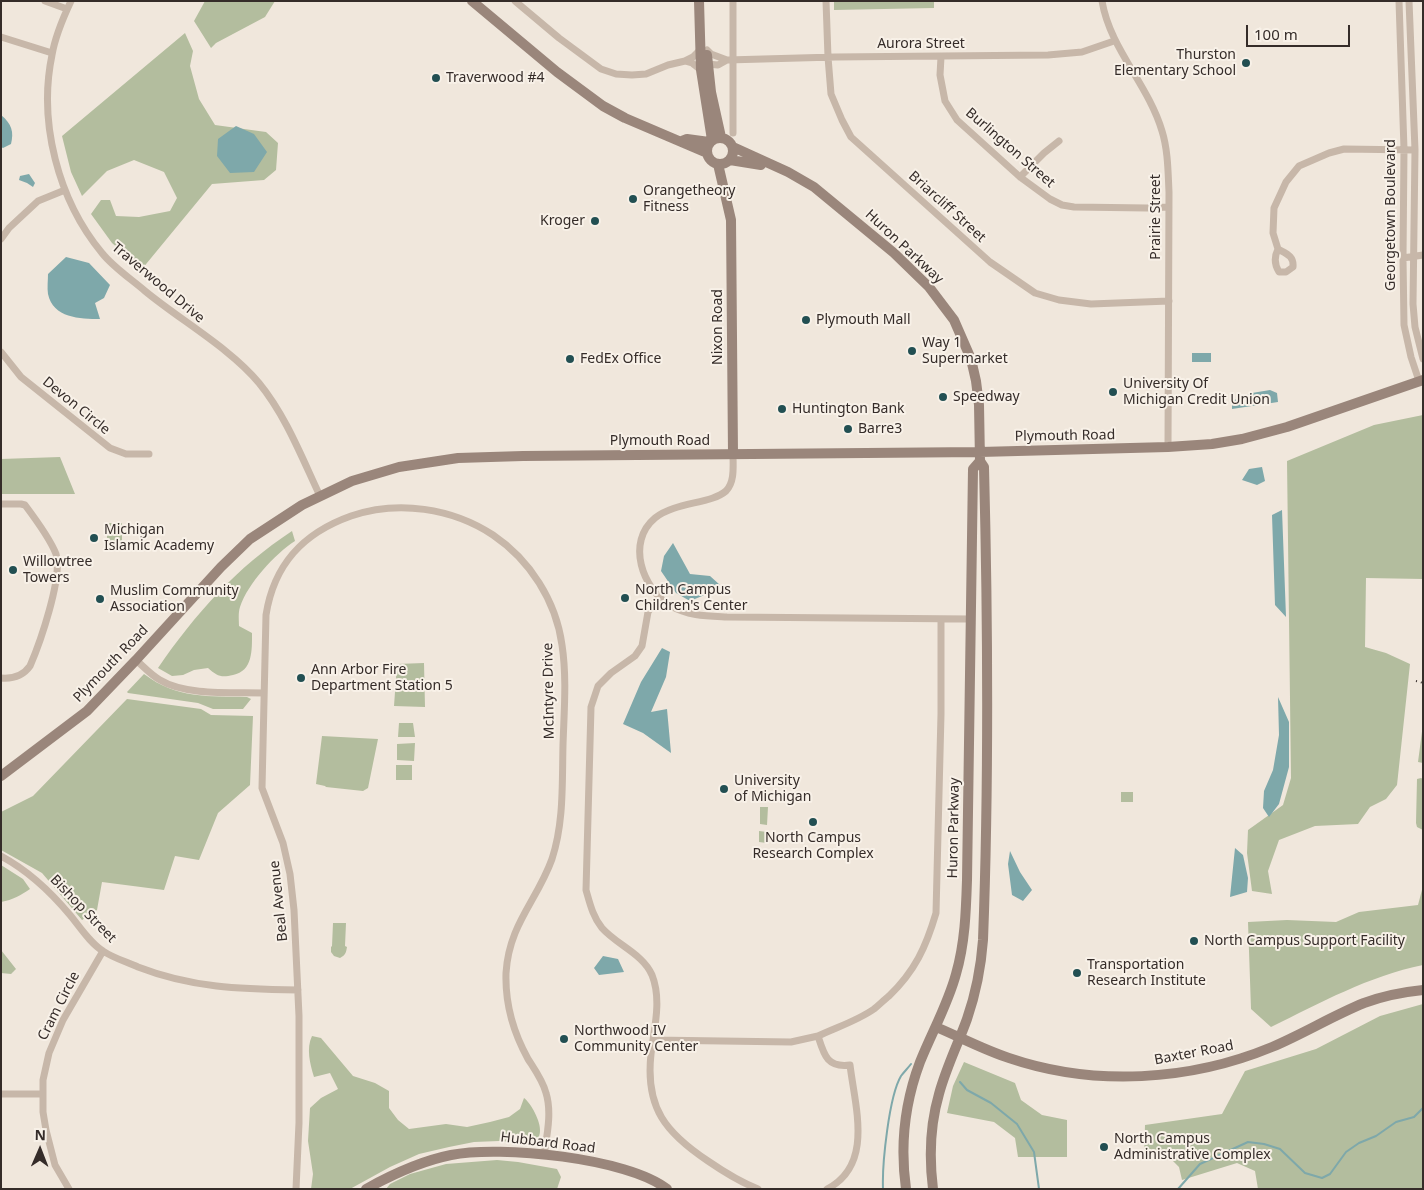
<!DOCTYPE html>
<style>
body{margin:0}
#map{position:relative;width:1424px;height:1190px;overflow:hidden;background:#f0e7dc;font-family:"Noto Sans",sans-serif}
canvas{display:block}
.frame{position:absolute;inset:0;border:2px solid #352c29;pointer-events:none}
.north{position:absolute;left:15px;top:1125px;width:50px;height:50px;-webkit-text-stroke:4px #f8f1e8;paint-order:stroke;rotate:1deg;font-size:14px;font-weight:700;line-height:20px;text-align:center;color:#352c29}
.north::after{content:'';display:block;margin:auto;width:18px;height:22px;background:#352c29;clip-path:polygon(50% 0,100% 100%,50% 72%,0 100%)}
.scale{position:absolute;left:1246px;top:25px;width:104px;height:22px;box-sizing:border-box;border:2px solid #352c29;border-top:0;padding-left:6px;font-size:15px;line-height:18px;white-space:nowrap;color:#352c29;-webkit-text-stroke:4px #f8f1e8;paint-order:stroke}
</style>
<div id="map">
<canvas width="1424" height="1190"></canvas>
<div class="frame"></div>
<div class="north">N</div>
<div class="scale">100 m</div>
</div>
<script>
const ctx = document.querySelector('canvas').getContext('2d');
ctx.lineJoin = 'round';
function fillPath(path, color) { ctx.fillStyle = color; ctx.fill(path, 'evenodd'); }
function strokePath(path, color, width, dash) { ctx.strokeStyle = color; ctx.lineWidth = width; ctx.lineCap = dash ? 'butt' : 'round'; ctx.setLineDash(dash || []); ctx.stroke(path); }
function write(font, color, halo, rows, align = 'center') {
  ctx.font = font + ' "Noto Sans",sans-serif'; ctx.lineWidth = 4; ctx.setLineDash([]); ctx.textBaseline = 'middle'; ctx.strokeStyle = halo; ctx.fillStyle = color; for (const [text, x, y, turn = 0] of rows) {
    ctx.save(); ctx.translate(x, y); ctx.rotate((+turn || 0) * Math.PI / 180); ctx.textAlign = isNaN(turn) ? turn : align; if (halo) ctx.strokeText(text, 0, 0); ctx.fillText(text, 0, 0); ctx.restore();
  }
}
fillPath(new Path2D(`
 M205,1H275L265,17L216,43L211,48L194,21Z
 M834,1H934V8L834,10Z
 M185,33L193,51L190,66L199,99L215,125L266,132L278,143L276,170L264,180L212,184L142,269L112,243L91,214L101,200H110L116,216L139,217L170,211L177,198L164,172L134,160L107,171L82,196L71,172L62,136Z
 M1423,415V579L1366,578L1365,647L1386,653L1410,664L1397,785L1386,799L1370,807L1358,824L1315,826L1279,840L1268,871L1272,894L1252,891L1247,853L1248,830L1283,805L1291,778L1287,461L1374,425Z
 M60,457L75,494H1V459Z
 M107,523H122V547H107Z
 M292,531L295,541C275,554 248,583 240,607C238,613 239,620 239,626L252,633C252,650 253,671 233,675C221,678 217,676 208,668L194,670L183,675L172,676L158,668C195,614 237,567 292,531Z
 M424,663L425,707L394,706L397,664Z
 M144,674C177,699 208,696 247,697L251,699L243,709H213L198,703L128,693L127,692Z
 M127,699L201,709L211,715L253,716L250,785L218,813L199,860L175,856L164,890L102,882L97,910L82,920L42,873L1,850V812L33,796Z
 M399,723H413L415,737H398Z
 M1423,724V763L1418,762Z
 M322,736L378,739L368,788L363,791L326,787L325,786L316,784Z
 M415,743L414,761L397,760V744Z
 M396,765H412V780H396Z
 M1421,778L1423,779V830L1417,827L1416,823L1417,779Z
 M1121,792H1133V802H1121Z
 M760,807H768L767,825L760,824Z
 M759,831L767,832V843L759,842Z
 M1,865L23,879L30,889C21,895 13,900 1,902Z
 M1423,886V965C1369,976 1320,1003 1271,1027L1251,1009L1248,922L1287,920L1336,922L1359,912L1418,905Z
 M333,923H346L345,946L347,947C346,952 346,955 340,958L334,956L331,952V947L332,946Z
 M1,950L16,969L11,974L1,973Z
 M1423,1004V1189H1258L1255,1171L1237,1163L1182,1180L1179,1167L1172,1160L1144,1159L1145,1125L1222,1114L1245,1071L1316,1049L1380,1016Z
 M312,1036L321,1038L353,1076L375,1083L389,1091V1108L398,1120L409,1129L446,1124L467,1127L490,1122L509,1117L520,1109L524,1098C531,1103 541,1122 540,1131C540,1134 539,1136 538,1139L524,1143L499,1141L474,1142L449,1147L419,1154L390,1167L350,1189H311L313,1174L308,1141L310,1108L321,1098L338,1089L330,1073L314,1077C310,1064 306,1048 312,1036Z
 M964,1062L1015,1083L1021,1100L1042,1115L1067,1120V1157H1018L1015,1138L994,1122L947,1113L953,1086Z
 M497,1160L518,1162L557,1169L561,1177L557,1189H386L390,1184L410,1174L446,1164Z`), '#b3bd9e');
fillPath(new Path2D(`
 M1,115C12,124 14,132 11,144L3,148L1,147Z
 M236,126L254,134L267,152L254,172L230,173L217,156L218,139Z
 M29,174L35,183L33,187L27,183L19,180L20,176Z
 M66,257L89,263L110,285L104,298L95,303L100,319C80,319 53,318 48,294C47,288 48,280 48,274Z
 M1192,353H1211V362H1192Z
 M1270,390L1277,393L1278,402L1232,409V401L1252,393Z
 M1262,467L1265,481L1257,485L1242,480L1249,469Z
 M1282,510L1286,617L1275,605L1272,515Z
 M673,543L690,574L710,576L720,585L707,594L690,601L676,593L661,571L664,556Z
 M662,648L670,652L666,677L651,712L667,709L671,753L643,733L623,724L641,682Z
 M1278,697L1289,722V767L1279,804L1269,817L1263,808L1264,791L1273,770L1279,735Z
 M1235,848L1243,855L1248,878L1247,892L1230,897Z
 M1010,851L1020,872L1032,890L1023,901L1012,895L1008,864Z
 M603,956L618,959L624,972L599,975L594,968Z`), '#7ea8aa');
strokePath(new Path2D(`
 M960,1082L967,1090L991,1103L1017,1124L1034,1152L1039,1189
 M883,1189C882,1164 889,1096 901,1076C904,1072 908,1068 911,1064
 M1178,1189L1200,1164L1248,1142L1264,1144L1280,1149L1305,1173L1322,1178L1330,1174L1346,1152L1359,1143L1376,1136L1396,1122L1414,1117L1423,1108`), '#7ea8aa', 2);
strokePath(new Path2D(`
 M45,1L67,9
 M71,1C63,18 55,37 52,55C38,122 58,200 102,253C113,267 131,279 145,291C180,320 230,348 259,383C286,416 302,458 320,496
 M515,1L559,38L601,69L616,74L632,75L646,74L668,65L685,61
 M733,1V133
 M826,1L828,57L831,94L842,120L851,137L990,262L1035,293L1059,300L1091,304L1169,301
 M1102,1C1110,49 1148,84 1162,131C1168,150 1168,172 1169,192L1168,447
 M1399,1L1404,149L1403,258L1404,325L1411,357L1419,381
 M1409,1L1415,150L1413,304L1415,327L1423,359
 M1,37L52,53
 M701,49L693,57L685,61L692,63L701,70
 M707,50L711,54L727,60L718,65L707,64
 M941,57L940,75L945,101L957,120L1020,177L1050,199L1062,205L1074,207L1147,208L1169,207
 M727,60L835,57L1048,55L1082,52L1114,41
 M1020,177L1044,153L1059,141
 M1,239L9,228L38,201L65,190
 M1278,249C1287,254 1294,256 1293,267L1286,272H1279C1274,264 1274,257 1278,249L1273,233L1274,208L1286,182L1299,166L1329,153L1344,149L1415,150
 M1403,258L1423,255
 M1,352L21,377L110,448L126,454H149
 M733,454C733,466 735,482 726,491C711,504 675,502 655,518C626,542 642,589 671,606C688,616 708,616 727,617L971,619
 M1,504H21L25,505C34,517 51,541 56,554C63,577 40,643 30,666C23,676 13,679 1,678
 M659,596L648,612L642,646L635,656L611,673L598,686L591,707L586,890C590,904 593,917 602,928C617,945 643,954 652,975C662,1000 654,1029 651,1054C645,1108 666,1133 708,1161C724,1172 740,1182 758,1189
 M136,660C144,667 151,675 160,680C186,696 234,692 264,693
 M1,856C29,871 50,891 70,915C80,927 90,943 103,951C113,958 127,962 138,967C192,988 240,989 298,990
 M653,1040L791,1042L818,1036
 M1,1094H42
 M69,1189L55,1165L46,1130L43,1112V1080L49,1053L63,1020L103,951
 M296,1189L299,1123V1016L294,910L290,874L283,843L262,788L266,615C274,564 303,533 351,516C398,500 452,508 493,535C530,560 556,601 562,645C567,678 564,712 563,745C562,784 564,822 552,859C537,901 509,924 506,973C505,1005 513,1032 528,1059C535,1070 543,1081 546,1093C552,1112 547,1135 544,1155
 M827,1189C874,1165 855,1107 850,1065C827,1068 824,1055 818,1036C837,1027 857,1021 874,1009C879,1005 884,1000 889,996C915,971 926,947 936,913L941,714V619`), '#c7b7a9', 7);
strokePath(new Path2D(`
 M472,1L557,72L603,106L625,118L707,153
 M699,1L701,70L712,140
 M707,55L711,92L721,137
 M707 151a13 13 0 1 1 26 0a13 13 0 1 1-26 0Z
 M682,141L687,139L709,142
 M733,147L788,172L814,187L894,253L929,287L954,320L971,359L976,381L979,405L980,461L984,467C988,625 989,783 983,940C981,967 976,993 967,1019C958,1044 946,1068 939,1094C930,1125 929,1157 933,1189
 M730,160L761,165
 M718,164L731,220L733,454
 M1,776L87,711L136,660L221,567L250,539L302,505L352,481L399,467L458,458L523,456L980,452L1168,447L1212,444L1242,439L1287,427L1423,380
 M936,1027C960,1037 984,1050 1009,1058C1094,1087 1190,1081 1272,1047C1303,1034 1332,1016 1364,1003C1383,996 1403,992 1423,990
 M366,1189C393,1174 421,1161 451,1155C500,1145 628,1158 667,1189
 M906,1189C900,1146 905,1102 920,1062C932,1032 948,1004 956,974C965,943 966,911 967,880L973,469L980,461`), '#9a867b', 10);
strokePath(new Path2D(`
 M1416,681L1423,683`), '#352c29', 2, [1, 4]);
for (const [x, y, r, color] of [
 [1246,63,5,"#224f52"],
 [436,78,5,"#224f52"],
 [633,199,5,"#224f52"],
 [595,221,5,"#224f52"],
 [806,320,5,"#224f52"],
 [912,351,5,"#224f52"],
 [570,359,5,"#224f52"],
 [1113,392,5,"#224f52"],
 [943,397,5,"#224f52"],
 [782,409,5,"#224f52"],
 [848,429,5,"#224f52"],
 [94,538,5,"#224f52"],
 [13,570,5,"#224f52"],
 [625,598,5,"#224f52"],
 [100,599,5,"#224f52"],
 [301,678,5,"#224f52"],
 [724,789,5,"#224f52"],
 [813,822,5,"#224f52"],
 [1194,941,5,"#224f52"],
 [1077,973,5,"#224f52"],
 [564,1039,5,"#224f52"],
 [1104,1147,5,"#224f52"]
]) { const dot = new Path2D(); dot.arc(x, y, r, 0, 2 * Math.PI); ctx.fillStyle = color; ctx.fill(dot); strokePath(dot, '#f8f1e8', 2); }
write('14px', '#352c29', '#f8f1e8', [
 ["Aurora Street",921,44],
 ["Burlington Street",1010,148,41],
 ["Briarcliff Street",947,207,42],
 ["Georgetown Boulevard",1391,215,-90],
 ["Prairie Street",1156,217,-90],
 ["Huron Parkway",904,247,43],
 ["Traverwood Drive",158,283,40],
 ["Nixon Road",718,327,-90],
 ["Devon Circle",76,406,39],
 ["Plymouth Road",1065,436,-1],
 ["Plymouth Road",660,441],
 ["Plymouth Road",111,664,-46],
 ["McIntyre Drive",549,691,-91],
 ["Huron Parkway",954,828,-89],
 ["Beal Avenue",279,901,-96],
 ["Bishop Street",83,909,46],
 ["Cram Circle",59,1006,-63],
 ["Baxter Road",1194,1053,-11],
 ["Hubbard Road",548,1143,7]
]);
write('14px', '#352c29', '#f8f1e8', [
 ["Thurston",1236,55,"right"],
 ["Elementary School",1236,71,"right"],
 ["Traverwood #4",446,78],
 ["Orangetheory",643,191],
 ["Fitness",643,207],
 ["Kroger",585,221,"right"],
 ["Plymouth Mall",816,320],
 ["Way 1",922,343],
 ["Supermarket",922,359],
 ["FedEx Office",580,359],
 ["University Of",1123,384],
 ["Michigan Credit Union",1123,400],
 ["Speedway",953,397],
 ["Huntington Bank",792,409],
 ["Barre3",858,429],
 ["Michigan",104,530],
 ["Islamic Academy",104,546],
 ["Willowtree",23,562],
 ["Towers",23,578],
 ["North Campus",635,590],
 ["Children's Center",635,606],
 ["Muslim Community",110,591],
 ["Association",110,607],
 ["Ann Arbor Fire",311,670],
 ["Department Station 5",311,686],
 ["University",734,781],
 ["of Michigan",734,797],
 ["North Campus",813,838,"center"],
 ["Research Complex",813,854,"center"],
 ["North Campus Support Facility",1204,941],
 ["Transportation",1087,965],
 ["Research Institute",1087,981],
 ["Northwood IV",574,1031],
 ["Community Center",574,1047],
 ["North Campus",1114,1139],
 ["Administrative Complex",1114,1155]
], 'left');
</script>
